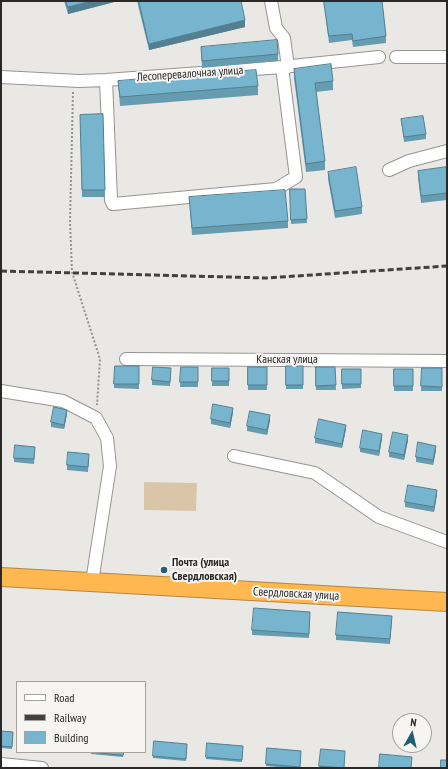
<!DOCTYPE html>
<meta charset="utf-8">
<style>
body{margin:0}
#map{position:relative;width:448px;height:769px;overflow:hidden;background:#eae8e5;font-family:"PT Sans Narrow",sans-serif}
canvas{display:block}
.frame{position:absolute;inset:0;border:2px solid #2a2928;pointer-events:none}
.legend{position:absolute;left:16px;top:681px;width:130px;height:72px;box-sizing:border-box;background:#f7f5f2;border:1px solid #a5a3a1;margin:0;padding:5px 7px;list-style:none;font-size:12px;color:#2a2928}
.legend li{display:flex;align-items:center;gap:8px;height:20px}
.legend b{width:20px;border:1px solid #a5a3a1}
.north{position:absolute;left:392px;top:713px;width:40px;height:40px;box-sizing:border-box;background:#f7f5f2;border:1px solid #a5a3a1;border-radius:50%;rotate:8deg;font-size:11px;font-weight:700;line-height:16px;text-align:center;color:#2a2928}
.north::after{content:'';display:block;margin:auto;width:14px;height:18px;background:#1f5f74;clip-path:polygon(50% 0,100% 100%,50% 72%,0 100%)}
</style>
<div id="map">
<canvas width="448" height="769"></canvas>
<div class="frame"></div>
<ul class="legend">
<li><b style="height:5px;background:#fff"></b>Road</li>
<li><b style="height:5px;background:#424140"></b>Railway</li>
<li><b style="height:11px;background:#76b5cd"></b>Building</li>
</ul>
<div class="north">N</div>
</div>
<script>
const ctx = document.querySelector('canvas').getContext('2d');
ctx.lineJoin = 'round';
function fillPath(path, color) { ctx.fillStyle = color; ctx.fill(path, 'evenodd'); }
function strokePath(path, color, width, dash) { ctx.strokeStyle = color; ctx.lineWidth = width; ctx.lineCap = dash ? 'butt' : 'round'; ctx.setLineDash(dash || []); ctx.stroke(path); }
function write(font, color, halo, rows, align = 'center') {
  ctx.font = font + ' "PT Sans Narrow",sans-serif'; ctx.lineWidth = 4; ctx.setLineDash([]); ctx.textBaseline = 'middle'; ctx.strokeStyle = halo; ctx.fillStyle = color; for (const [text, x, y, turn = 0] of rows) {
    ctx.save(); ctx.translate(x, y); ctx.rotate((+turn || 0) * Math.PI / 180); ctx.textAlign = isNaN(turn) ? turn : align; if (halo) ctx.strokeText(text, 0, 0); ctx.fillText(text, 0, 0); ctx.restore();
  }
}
fillPath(new Path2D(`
 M144,482L197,483L196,511L144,510Z`), '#dbc5a8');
const minor = new Path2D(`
 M271,1L276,28L284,38L288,67
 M396,57H447
 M1,77L79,81L106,80L282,67L379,57
 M106,80L111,200L113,204L276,189L296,177L282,67
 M389,170L409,161L447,151
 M126,359L447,361
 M1,391L63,401L96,418L107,438L110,466L92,582
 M234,456L315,473L379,517L447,542
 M1,764L42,768`);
const highway = new Path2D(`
 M1,577L447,602`);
strokePath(minor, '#969491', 14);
strokePath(highway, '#b48642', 20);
strokePath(new Path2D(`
 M73,92L70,221L72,272L100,359L97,405`), '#949290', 2, [2, 2]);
strokePath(minor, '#fff', 12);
strokePath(highway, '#ffb850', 18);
strokePath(new Path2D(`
 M1,271L266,278L447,266`), '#424140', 3, [6, 3]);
fillPath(new Path2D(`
 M64,1H118L68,14Z
 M137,1H241L245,27L149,50Z
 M324,1H382L386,36V43L353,47L352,40L329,43Z
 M201,47L278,54V61L202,68Z
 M294,69L333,81V90L316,92L325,161V170L306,172L294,78Z
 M118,81L258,86V95L120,106Z
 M103,114L105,197H82L80,115Z
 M401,119L426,134V139L404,142Z
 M447,167V200L421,203L418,177V171Z
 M328,172L362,207V214L335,218L328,179Z
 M290,189H305L307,223L291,224Z
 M189,197L288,221V228L192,235Z
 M115,366H139V389L114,388Z
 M286,366H303V389H286Z
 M181,367H198V387H180Z
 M248,367H267V390H248Z
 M316,367H335L336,390H316Z
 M212,368H229V386H212Z
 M422,368H442V391H421Z
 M342,369H361V388L342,389Z
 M394,369H413V391H394Z
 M171,372L170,386L152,385V380Z
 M233,412L230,428L211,424V419Z
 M67,414L64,429L51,427V422Z
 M270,420L267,435L247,431V426Z
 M346,429L342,448L315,443V438Z
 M382,438L379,456L360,452V448Z
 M408,440L404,460L389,457V452Z
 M436,450L433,465L416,462V457Z
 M35,451L34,464L14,462V458Z
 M89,459L88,472L67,470V465Z
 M437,494L434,512L405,507V502Z
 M310,616L309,638L252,635V630Z
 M392,621L390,644L336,640V635Z
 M1,731L13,732L12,749L1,748Z
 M207,743L243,746L242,762L206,759Z
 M187,744L186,761L153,758V756Z
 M267,748L301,751L300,768H288L266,766Z
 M321,749L344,768H319Z
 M62,752H76V753Z
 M91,752H124L123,757L91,754Z`), '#659cb0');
fillPath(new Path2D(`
 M92,1H118L68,14V7Z
 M245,20V27L149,50V44Z
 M233,408V412L230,428V423Z
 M67,410V414L64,429V425Z
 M270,415V420L267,435V430Z
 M346,425V429L342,448V444Z
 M382,434V438L379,456V451Z
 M408,435V440L404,460V455Z
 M436,446V450L433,465V460Z
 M437,490V494L434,512V507Z`), '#537f90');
const building = new Path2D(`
 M66,1H92L68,7Z
 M139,1H241L245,20L149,44Z
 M324,1H382L386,36L353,41L352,34L329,36Z
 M277,40L278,54L202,61L201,47Z
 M331,64L333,81L315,83L325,161L306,164L294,69Z
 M256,70L258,86L120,97L118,81Z
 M103,114L105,190H82L80,115Z
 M423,116L426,134L404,137L401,119Z
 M356,167L362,207L335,211L328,172Z
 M447,167V193L421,196L418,171Z
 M290,189H305L307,219L291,220Z
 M285,190L288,221L192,228L189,197Z
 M115,366H139V384H114Z
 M286,366H303V385H286Z
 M153,367L171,368L170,382L152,380Z
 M181,367H198V382H180Z
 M248,367H267V385H248Z
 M316,367H335L336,385L316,386Z
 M212,368H229V381H212Z
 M422,368H442V387L421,386Z
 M342,369H361V384H342Z
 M394,369H413V386H394Z
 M213,404L233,408L230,423L211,419Z
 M54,407L67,410L64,425L51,422Z
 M250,411L270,415L267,430L247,426Z
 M319,419L346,425L342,444L315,438Z
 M363,430L382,434L379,451L360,448Z
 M393,432L408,435L404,455L389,452Z
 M418,442L436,446L433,460L416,457Z
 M15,445L35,447L34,459L14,458Z
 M68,452L89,454L88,467L67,465Z
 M408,485L437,490L434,507L405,502Z
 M254,608L310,612L309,634L252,630Z
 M338,612L392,616L390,639L336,635Z
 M1,731L13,732L12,747L1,746Z
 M154,741L187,744L186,759L153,756Z
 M207,743L243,746L242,760L206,757Z
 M267,748L301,751L300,767L266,764Z
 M321,749L345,751L344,768L319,766Z
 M91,752H124L123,755Z
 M380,754L412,757L411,768H379Z
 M441,760H447V768H441Z`);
fillPath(building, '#76b5cd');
strokePath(building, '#537f90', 1);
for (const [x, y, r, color] of [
 [164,570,4,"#1f5f74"]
]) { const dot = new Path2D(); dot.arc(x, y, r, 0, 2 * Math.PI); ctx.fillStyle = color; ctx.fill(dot); strokePath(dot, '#f7f5f2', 1.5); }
write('12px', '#2a2928', '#f7f5f2', [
 ["Лесоперевалочная улица",190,74,-4],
 ["Канская улица",287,360],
 ["Свердловская улица",296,594,3]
]);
write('bold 12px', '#2a2928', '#f7f5f2', [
 ["Почта (улица",172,563],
 ["Свердловская)",172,577]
], 'left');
</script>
